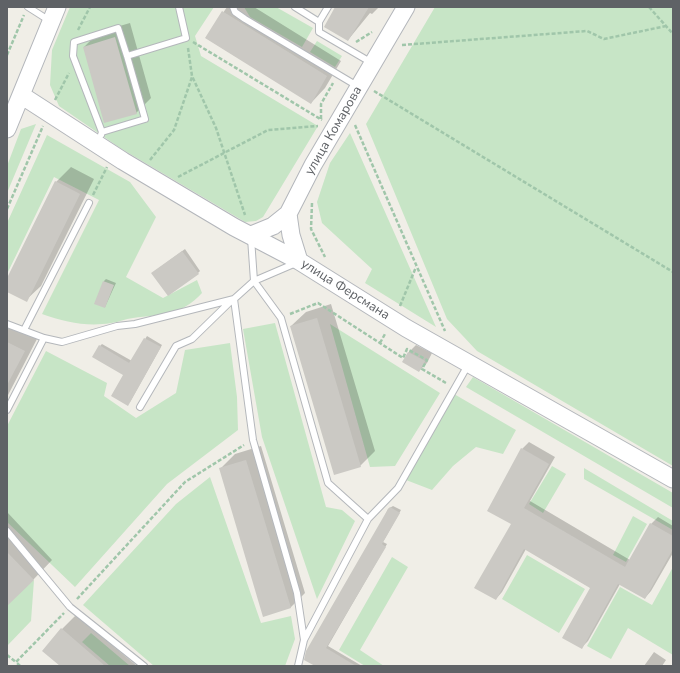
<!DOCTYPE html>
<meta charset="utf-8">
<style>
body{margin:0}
#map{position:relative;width:680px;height:673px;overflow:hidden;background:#f0eee7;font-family:"Nunito Sans",sans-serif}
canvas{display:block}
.frame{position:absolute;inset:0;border:8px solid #5f6266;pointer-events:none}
</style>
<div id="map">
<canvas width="680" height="673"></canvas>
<div class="frame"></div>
</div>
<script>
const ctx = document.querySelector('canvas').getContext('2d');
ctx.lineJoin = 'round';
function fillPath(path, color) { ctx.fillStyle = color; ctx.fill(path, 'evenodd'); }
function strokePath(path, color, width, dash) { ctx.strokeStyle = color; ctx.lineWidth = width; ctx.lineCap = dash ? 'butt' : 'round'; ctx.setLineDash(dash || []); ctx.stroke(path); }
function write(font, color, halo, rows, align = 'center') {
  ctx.font = font + ' "Nunito Sans",sans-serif'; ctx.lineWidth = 3; ctx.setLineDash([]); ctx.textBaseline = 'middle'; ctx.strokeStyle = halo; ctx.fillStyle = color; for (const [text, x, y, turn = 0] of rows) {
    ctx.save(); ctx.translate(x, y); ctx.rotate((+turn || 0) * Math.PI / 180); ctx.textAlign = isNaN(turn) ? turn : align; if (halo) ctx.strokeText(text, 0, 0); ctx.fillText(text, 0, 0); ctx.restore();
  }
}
fillPath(new Path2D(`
 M70,7H214L195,36L201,56L318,126L263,217L256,221L245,222L120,148L59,106L50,85L52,50Z
 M244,7H276L313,28L302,47L250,17Z
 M435,7H673V466L477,351L447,319L366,124Z
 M317,41L342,56L335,67L310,52Z
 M36,124L7,193V166L21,129Z
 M350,133L436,327L365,283L372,269L322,223L317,202L330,163Z
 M47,135L130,182L156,217L126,277L163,298L197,280L202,293C181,316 161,314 133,318C125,319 119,322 111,323C87,327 65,322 42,314L99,200L54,177L7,274V223Z
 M275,323L326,507L342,510L355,521L317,599L262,437L243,329Z
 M330,324L440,393L395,466L370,467Z
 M230,343L237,397L238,430L167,484L75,587L7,522V426L46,351L107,383L104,396L136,418L176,393L185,350Z
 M473,377L673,493V508L466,387Z
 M454,394L516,430L503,454L476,447L453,466L432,490L406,480Z
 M552,466L566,474L543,513L529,504Z
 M584,468L673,521V530L584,479Z
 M210,477L261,623L291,616L295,639L285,666H154L83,605L176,504Z
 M633,516L647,524L626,562L613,555Z
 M527,555L585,589L559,633L502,599Z
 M392,557L408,567L360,650L384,666H365L339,650Z
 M673,567V655L628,628L611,659L587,646L620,587L652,605Z
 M34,580L31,621L7,646V599Z
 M91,633L130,666H110L82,642Z`), '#c7e5c6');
fillPath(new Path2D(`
 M227,7H254L341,61L325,88L311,103L206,38Z
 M337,7H379L372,14L370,13L348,40Z
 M130,23L151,98L136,113L84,47L99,32Z
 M71,167L94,179L41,286L26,300L7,291V280L56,182Z
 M185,249L200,271L198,273L155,271Z
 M106,279L116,283L105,307L104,281Z
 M331,304L375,451L360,466L291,326L306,312Z
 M13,324L38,337L7,397V330Z
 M147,336L162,345L130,402L124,374L100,346L102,344L132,361Z
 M416,345L432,353L427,363L419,371L408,353Z
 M529,442L555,457L530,501L630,560L651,524L658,517L673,526V553L651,591L645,598L620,584L588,641L581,648L591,588L526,549L502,592L496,599L512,523L522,449Z
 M261,446L305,593L290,608L220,469L235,454Z
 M393,506L401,510L383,542L387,544L328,646L362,666H327L319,661L388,509Z
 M7,512L52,560L33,580L7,598Z
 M76,615L137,666H61L62,629Z
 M654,652L666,660L662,666H644Z`), '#0003');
fillPath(new Path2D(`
 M335,7H369L348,41L324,27Z
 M222,11L327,76L311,104L205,38Z
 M115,37L137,114L104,123L83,47Z
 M55,181L80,194L27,302L7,292V278Z
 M182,251L199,274L168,296L151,273Z
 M103,281L114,285L105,308L94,304Z
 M317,318L361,467L334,475L290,326Z
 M144,338L161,347L128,406L111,396L123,375L92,357L99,345L129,363Z
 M7,342L25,351L7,385Z
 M408,352L425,361L419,372L402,362Z
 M521,448L549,464L524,508L625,567L650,523L673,536V549L645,599L618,584L582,649L562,638L590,588L524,549L496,600L474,588L511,524L487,511Z
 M246,460L291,608L263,617L219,468Z
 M390,507L400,513L382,544L386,547L326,648L356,666H315L304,660L306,651L388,509Z
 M7,552L34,580L7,606Z
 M61,628L105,666H60L42,651Z`), '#cbc9c4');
const lane = new Path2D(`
 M28,7L50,21
 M233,7L235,12L245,19L359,87
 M295,7L319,22
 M328,7L319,22V32L372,63
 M102,132L145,119L127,56L186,38L179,7
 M101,135L102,132L73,56L74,42L118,28L127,56
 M251,238L254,281L281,318L328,483L368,519
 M296,263L254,281L234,299L253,440L297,593L304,640
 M7,324L44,338L62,342L117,326L135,324L234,299
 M24,330L89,203
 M140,407L176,346L192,339L232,300
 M7,410L44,338
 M7,531L70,607L144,666
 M298,666L304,640L368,519L398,488L468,365`);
const secondary = new Path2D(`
 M21,95L123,161L234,227L299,261L406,328L673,479
 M7,129L57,7
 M251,235L273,226L288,214
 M299,261L291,235L288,214L313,165L406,7`);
strokePath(lane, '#b4b7bb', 8);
strokePath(secondary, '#b3b6bb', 19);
strokePath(new Path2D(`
 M649,7L673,34
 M78,30L90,7
 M193,42L322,120
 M356,42L372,32
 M402,45L587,31L604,39L666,26
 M188,48L192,76L216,128L245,215
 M7,55L24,15
 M374,91L673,272
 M55,100L69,73
 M321,119V104L333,83
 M355,125L445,331
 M150,160L174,130L192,77
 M178,177L268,130L318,126
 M93,195L107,167
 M312,203L311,229L325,257
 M7,209L43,126
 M400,306L416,267
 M290,314L318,303L403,358L407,349L427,360L422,369L446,383
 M380,343L385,334
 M77,599L185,482L244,445
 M7,655L16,662
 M20,666L16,662L64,613`), '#a0c6aa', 2.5, [4, 2]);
strokePath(lane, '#fff', 6);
strokePath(secondary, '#fff', 17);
write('13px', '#5f6266', '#fff', [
 ["улица Комарова",334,131,-60],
 ["улица Ферсмана",345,290,32]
]);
</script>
